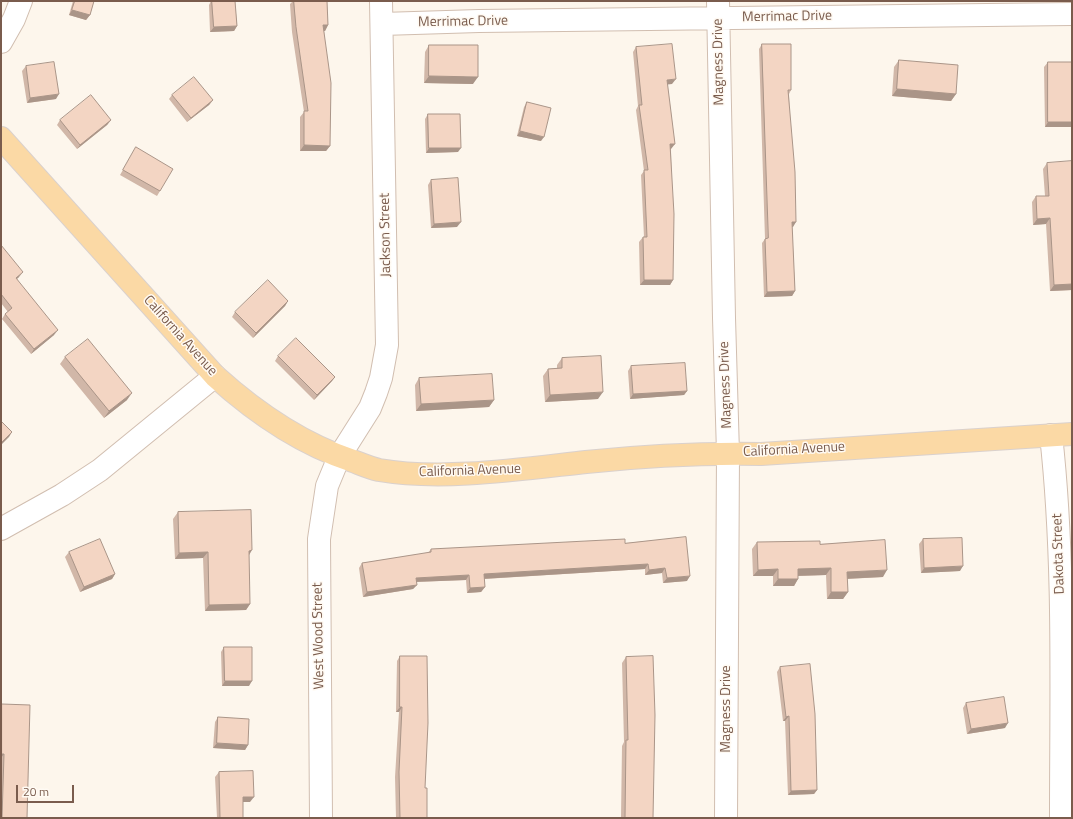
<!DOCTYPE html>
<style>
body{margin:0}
#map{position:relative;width:1073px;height:819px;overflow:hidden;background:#fdf6ec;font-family:"Titillium Web",sans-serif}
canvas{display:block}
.frame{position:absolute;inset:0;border:2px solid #7a5c4d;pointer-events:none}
.scale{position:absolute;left:16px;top:785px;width:58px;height:18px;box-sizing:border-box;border:2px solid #7a5c4d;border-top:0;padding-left:5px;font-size:12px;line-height:14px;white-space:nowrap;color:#7a5c4d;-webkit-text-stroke:3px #fffaf3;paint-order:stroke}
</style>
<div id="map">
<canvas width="1073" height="819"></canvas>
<div class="frame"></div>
<div class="scale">20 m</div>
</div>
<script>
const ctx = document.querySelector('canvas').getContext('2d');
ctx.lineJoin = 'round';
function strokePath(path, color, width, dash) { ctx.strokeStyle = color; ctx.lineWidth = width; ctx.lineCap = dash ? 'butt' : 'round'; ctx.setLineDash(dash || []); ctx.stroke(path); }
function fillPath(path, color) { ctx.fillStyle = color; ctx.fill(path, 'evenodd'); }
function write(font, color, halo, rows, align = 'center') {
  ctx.font = font + ' "Titillium Web",sans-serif'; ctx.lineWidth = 3; ctx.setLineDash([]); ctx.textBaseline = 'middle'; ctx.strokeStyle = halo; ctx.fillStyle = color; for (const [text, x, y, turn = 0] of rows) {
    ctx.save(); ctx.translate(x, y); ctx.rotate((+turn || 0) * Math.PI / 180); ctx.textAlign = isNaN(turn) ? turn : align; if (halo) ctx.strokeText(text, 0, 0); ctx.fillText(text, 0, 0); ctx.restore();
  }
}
const minor = new Path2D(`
 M718,1L724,318L728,453L726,818
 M382,24L479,21L1072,14
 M1,42L14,19L21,1
 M1051,435C1065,562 1061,690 1061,818
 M1,529L62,495L100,470L215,376
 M321,818L319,539L327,486L339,457L370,408L376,393L381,378L387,345L381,1`);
const major = new Path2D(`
 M1,138L215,376C256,413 301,444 353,461C361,464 370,468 379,470C442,481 522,469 586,462C644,456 703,453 761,454L1072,434`);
strokePath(minor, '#d1beb0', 24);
strokePath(major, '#dad1cd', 24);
strokePath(minor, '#fff', 22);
strokePath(major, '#fbd9a5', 22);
fillPath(new Path2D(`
 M73,1H94L90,15L86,20L69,15Z
 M211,1H235L237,26L234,31L210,32L209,5Z
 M293,1H327L328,25L325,31H324L330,146L326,151H300V117L304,112L292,32L290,4Z
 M762,44L791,90L789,94L793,227H792L795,291L792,296L764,297L762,243L765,239L759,49Z
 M429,45L473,84L424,83L425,52Z
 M636,47L672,84H667L671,149L673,280L670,285H640L639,242L643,237H644L641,175L644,171L636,110L638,106L633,52Z
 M899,60L956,94L951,101L892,96L894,67Z
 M1048,62L1072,127H1045L1044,67Z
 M26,66L56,99L27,103L22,71Z
 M172,95L213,100L209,105L187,122L169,99Z
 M527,102L541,141L517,136L524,107Z
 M428,114L458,152L426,153L425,119Z
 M60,120H111L107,125L77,149L57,125Z
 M136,147L160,191L157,196L120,175Z
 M1047,163L1072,290L1050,291L1046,224L1033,225L1032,202L1036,196H1045L1043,169Z
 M431,180L457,227L431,228L428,185Z
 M1,245L19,277L17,279L54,335L31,354L2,319L5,314L8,312L1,303Z
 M288,301L285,306L253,338L232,317L235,312Z
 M278,356L335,377L332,381L314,400L275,361Z
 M65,357L127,400L104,418L60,364Z
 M562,358L598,399L545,402L543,376L548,369L557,368V365Z
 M631,366L687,391L684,395L630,399L628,371Z
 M419,378L494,400L489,407L416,411L415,385Z
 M178,512L250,604L246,610L205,611L203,558L175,559L173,519Z
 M923,539L960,571L921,573L919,544Z
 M757,542L820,544L883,577L847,579L848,592L843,599H827L826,575L798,576V579L794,586H773V576H753L752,549Z
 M625,543L687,581L663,583L662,573L645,575V569L484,579L485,587L481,592L467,593L466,580L416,582L417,585L413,589L363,597L359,568L362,563L428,553L431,549Z
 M69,552L115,574L112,579L80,592L65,557Z
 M224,647L249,686H222L221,652Z
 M400,656L425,788L427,818H396L395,777L399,712H396L397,661Z
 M626,657L653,818H621L622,746L624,742L622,663Z
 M780,667L817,790L814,794L788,795L785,721H783L777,672Z
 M966,703L1005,728L967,734L963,708Z
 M2,704L27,818H1V706Z
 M218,717L248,745L245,750L213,748L215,722Z
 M219,772L250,802H243V818H217L215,777Z`), '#d1b7a8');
fillPath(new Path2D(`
 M72,10L90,15L86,20L69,15Z
 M323,25H328L325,31H319Z
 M237,26L234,31L210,32L214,27Z
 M429,76L478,77L473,84L424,83Z
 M676,79L672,84L663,85L667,80Z
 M897,89L956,94L951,101L892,96Z
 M59,94L56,99L27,103L30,98Z
 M213,100L209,105L187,122L191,118Z
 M111,120L107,125L77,149L80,145Z
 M1048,122H1072V127H1045Z
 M520,131L544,137L541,141L517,136Z
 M670,144H675L671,149H667Z
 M304,145L330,146L326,151H300Z
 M429,148H461L458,152L426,153Z
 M1050,218L1046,224L1033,225L1037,219Z
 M461,222L457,227L431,228L434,224Z
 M792,222H796L793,227H788Z
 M23,272L19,277L12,283L16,278Z
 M644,280H673L670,285H640Z
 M1072,284V290L1050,291L1054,285Z
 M795,291L792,296L764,297L767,292Z
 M288,301L285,306L253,338L256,333Z
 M58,330L54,335L31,354L34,349Z
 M335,377L332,381L314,400L317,395Z
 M687,391L684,395L630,399L633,394Z
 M603,392L598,399L545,402L550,395Z
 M132,393L127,400L104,418L109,411Z
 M494,400L489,407L416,411L421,404Z
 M12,432L9,437L1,445V443Z
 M252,550L248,557L249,551Z
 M208,552L203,558L175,559L179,553Z
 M648,564L645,569L481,579L484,574Z
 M963,566L960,571L921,573L924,568Z
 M665,568L662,573L645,575L649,570Z
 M831,568L826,575L793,576L798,569Z
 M778,569L773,576H753L758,570Z
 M887,570L883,577L842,579L847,572Z
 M115,574L112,579L80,592L84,587Z
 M469,575L466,580L412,582L416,578Z
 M690,576L687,581L663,583L667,578Z
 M778,579H798L794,586H773Z
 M417,585L413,589L363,597L367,592Z
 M485,587L481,592L467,593L470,588Z
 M831,592H848L843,599H827Z
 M250,604L246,610L205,611L209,605Z
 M225,681H252L249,686H222Z
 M400,707H402L399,712H396Z
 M789,716L785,721H783L786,717Z
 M1008,723L1005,728L967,734L971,729Z
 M217,743L248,745L245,750L213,748Z
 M2,754H4L1,758V755Z
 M817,790L814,794L788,795L791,791Z
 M243,797H254L250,802H239Z`), '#aa9588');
const building = new Path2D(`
 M75,1H94L90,15L72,10Z
 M212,1H235L237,26L214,27Z
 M294,1H327L328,25H323L331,83L330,146L304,145V111H308L296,27Z
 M672,44L676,79L667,80L675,144H670L674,214L673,280H644L643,237H647L644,170H648L639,105H642L636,47Z
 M762,44H791V90H788L795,172L796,222H792L795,291L767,292L765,239L768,238Z
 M429,45H478V77L429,76Z
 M899,60L958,65L956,94L897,89Z
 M54,62L59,94L30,98L26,66Z
 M1048,62H1072V122H1048Z
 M194,77L213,100L191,118L172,95Z
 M91,95L111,120L80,145L60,120Z
 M527,102L551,108L544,137L520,131Z
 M428,114H460L461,148H429Z
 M136,147L173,169L160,191L123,170Z
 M1072,161V284L1054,285L1050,218L1037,219L1036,196H1049L1047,163Z
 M458,178L461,222L434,224L431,180Z
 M1,245L23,272L16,278L58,330L34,349L5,314L12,308L1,294Z
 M268,280L288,301L256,333L235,312Z
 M296,338L335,377L317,395L278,356Z
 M88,339L132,393L109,411L65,357Z
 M601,356L603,392L550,395L548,369L562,368V358Z
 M685,363L687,391L633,394L631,366Z
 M492,374L494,400L421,404L419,378Z
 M1,421L12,432L1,443Z
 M251,510L252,550L249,551L250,604L209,605L208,552L179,553L178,512Z
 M686,537L690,576L667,578L665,568L649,570L648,564L484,574L485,587L470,588L469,575L416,578L417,585L367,592L362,563L431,552V549L625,539V543Z
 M962,538L963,566L924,568L923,539Z
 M100,539L115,574L84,587L69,552Z
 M885,540L887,570L847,572L848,592H831V568L798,569V579H778V569L758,570L757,542L820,541V544Z
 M224,647H252V681H225Z
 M400,656H427L428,723L425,788H427V818H400L399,772L402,707H400Z
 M653,656L655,715L653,818H625L626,740H628L626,657Z
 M810,664L815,714L817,790L791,791L789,716L786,717L780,667Z
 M1004,697L1008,723L971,729L966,703Z
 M2,704L30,705L27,818H2L4,754H2Z
 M218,717L249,719L248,745L217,743Z
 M253,771L254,797H243V818H220L219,772Z`);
fillPath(building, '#f3d5c3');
strokePath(building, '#aa9588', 1);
write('14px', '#7a5c4d', '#fffaf3', [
 ["Merrimac Drive",787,17,-1],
 ["Merrimac Drive",463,22,-1],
 ["Magness Drive",719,62,-91],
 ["Jackson Street",386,235,-91],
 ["California Avenue",180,336,48],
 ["Magness Drive",726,385,-92],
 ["California Avenue",794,450,-3],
 ["California Avenue",470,471,-2],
 ["Dakota Street",1059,554,-92],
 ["West Wood Street",319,636,-91],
 ["Magness Drive",727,709,-90]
]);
</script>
